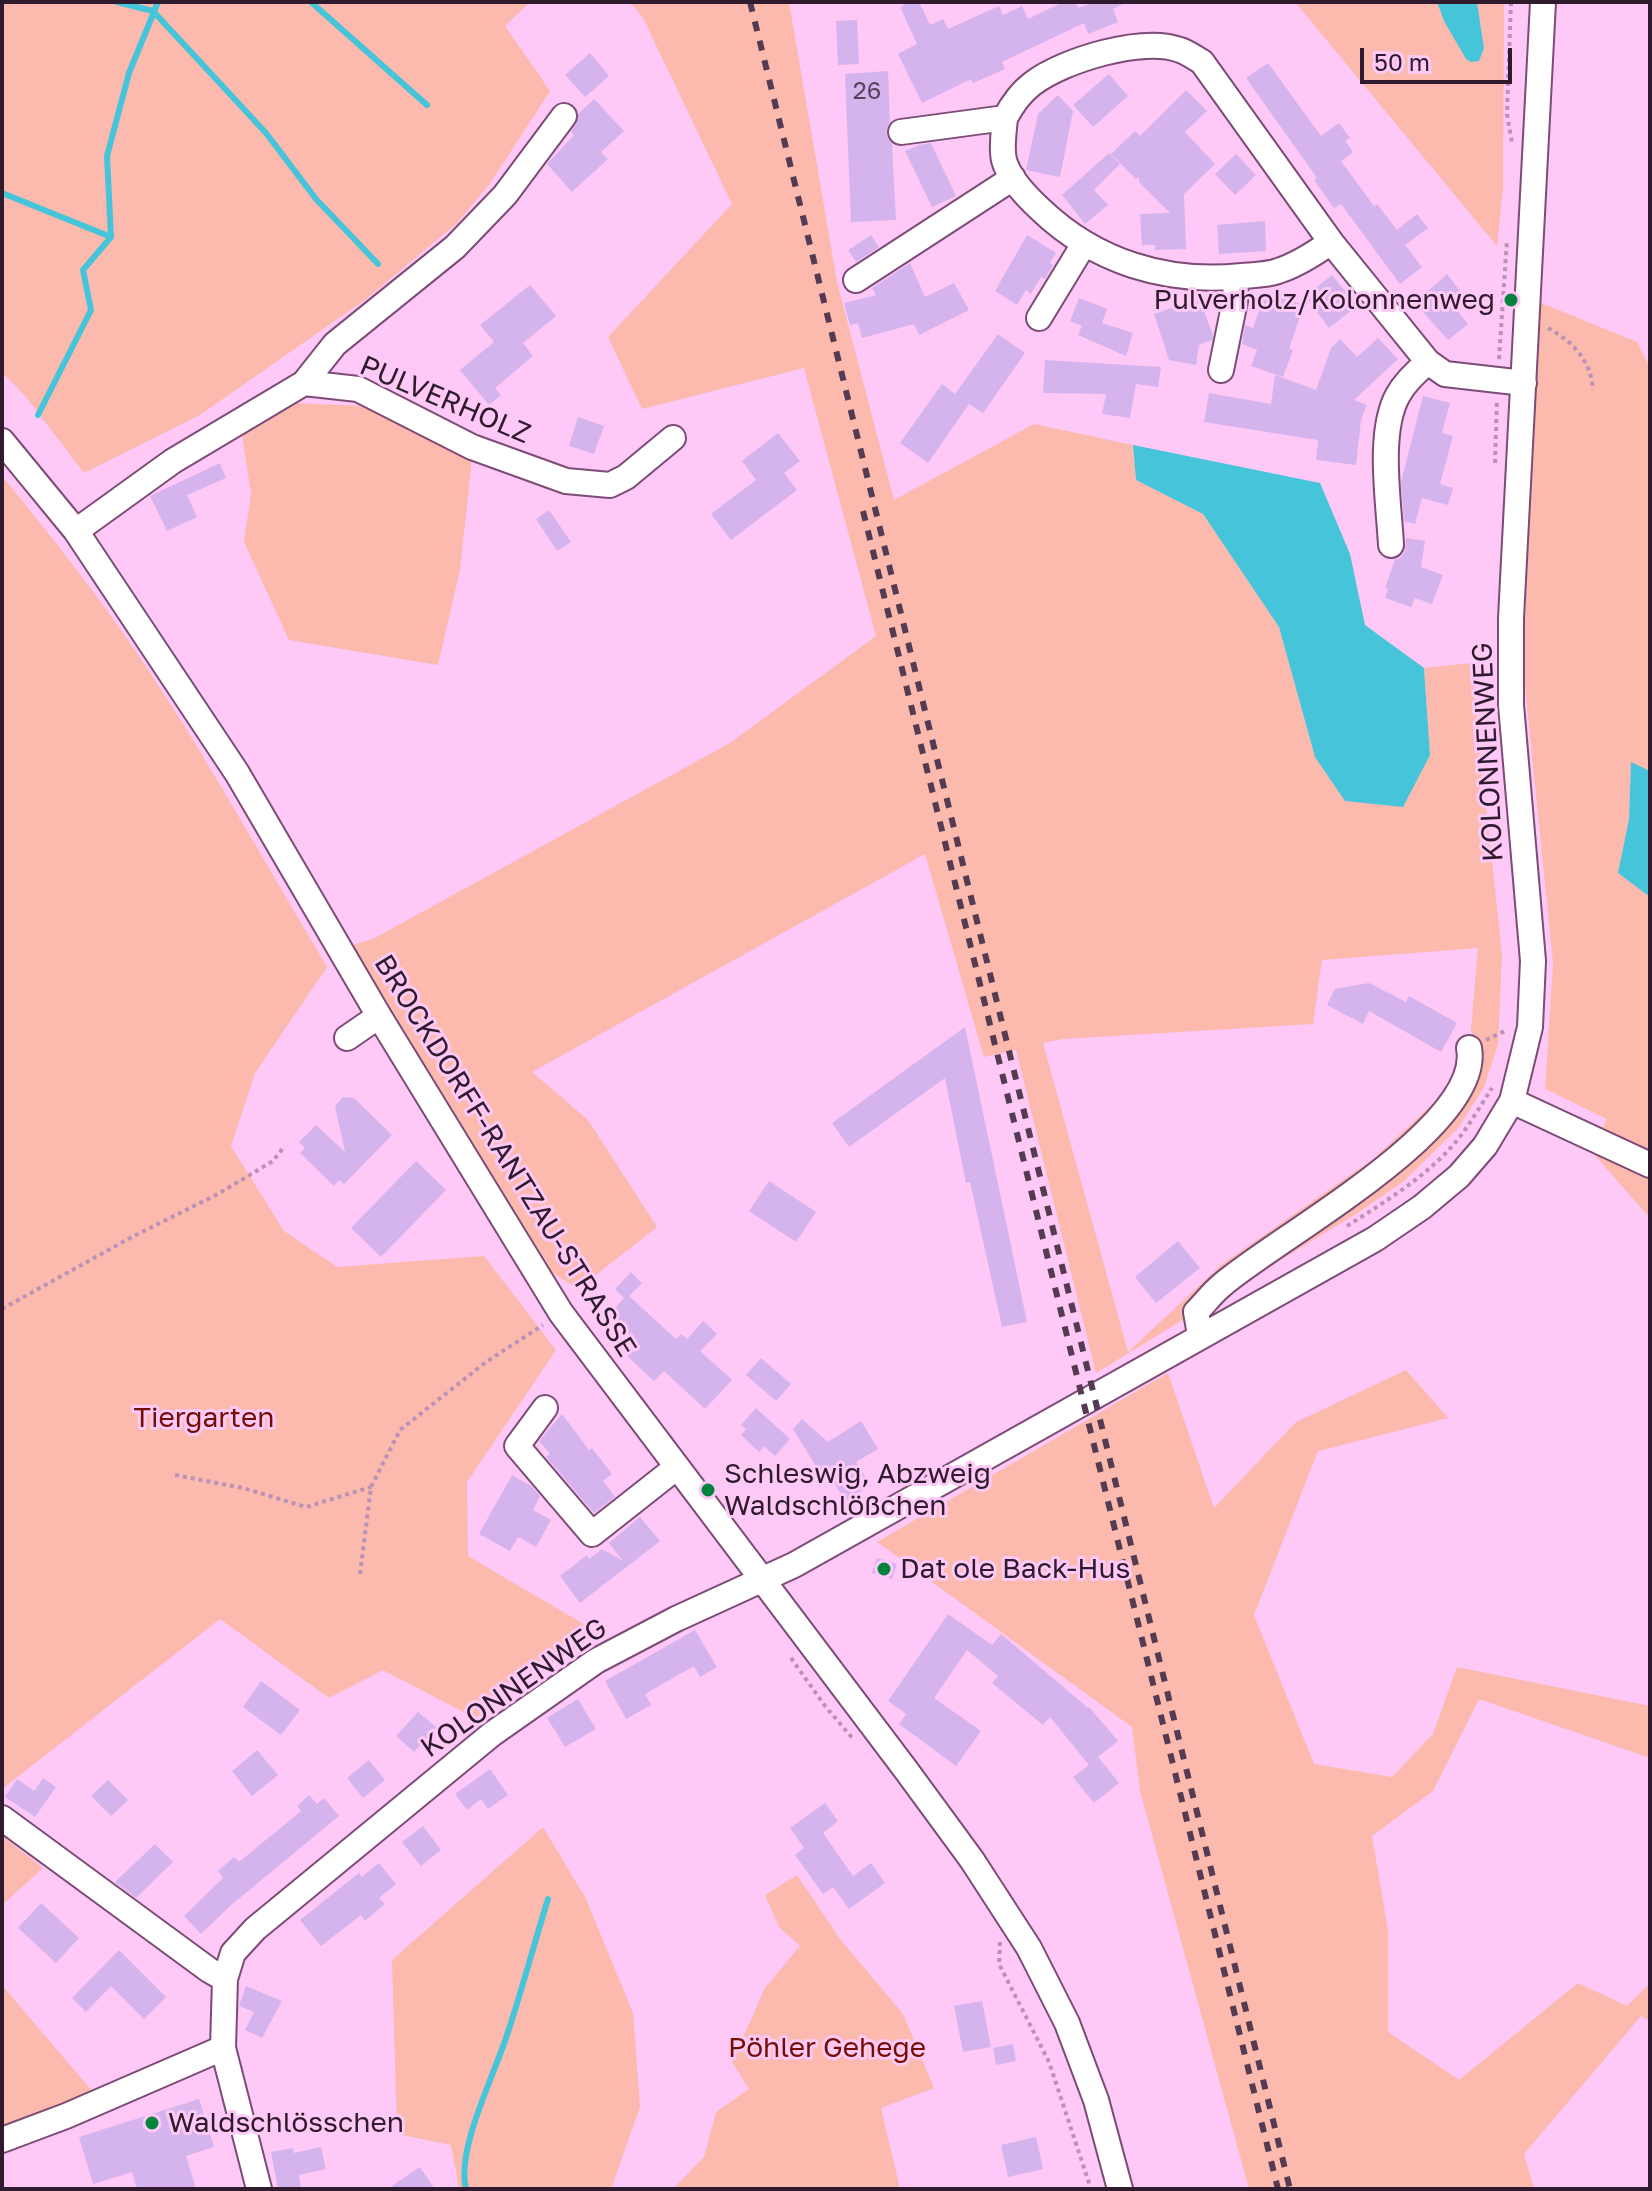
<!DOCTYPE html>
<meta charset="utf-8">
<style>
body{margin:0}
#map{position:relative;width:1652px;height:2191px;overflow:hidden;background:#fec8f7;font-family:"Golos Text",sans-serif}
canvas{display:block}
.frame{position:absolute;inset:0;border:4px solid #2f1b2d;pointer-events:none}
.scale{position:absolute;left:1360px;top:48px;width:152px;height:36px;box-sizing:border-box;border:4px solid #2f1b2d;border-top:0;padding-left:10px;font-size:24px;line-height:28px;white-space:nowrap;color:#2f1b2d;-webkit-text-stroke:6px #fec8f7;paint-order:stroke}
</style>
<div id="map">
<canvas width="1652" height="2191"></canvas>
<div class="frame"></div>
<div class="scale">50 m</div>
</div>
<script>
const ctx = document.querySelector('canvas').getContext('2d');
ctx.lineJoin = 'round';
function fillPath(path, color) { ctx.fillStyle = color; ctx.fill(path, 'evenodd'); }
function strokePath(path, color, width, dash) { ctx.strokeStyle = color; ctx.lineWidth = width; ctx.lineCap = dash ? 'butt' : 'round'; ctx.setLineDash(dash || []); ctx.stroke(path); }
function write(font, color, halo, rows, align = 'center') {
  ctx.font = font + ' "Golos Text",sans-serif'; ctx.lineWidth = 6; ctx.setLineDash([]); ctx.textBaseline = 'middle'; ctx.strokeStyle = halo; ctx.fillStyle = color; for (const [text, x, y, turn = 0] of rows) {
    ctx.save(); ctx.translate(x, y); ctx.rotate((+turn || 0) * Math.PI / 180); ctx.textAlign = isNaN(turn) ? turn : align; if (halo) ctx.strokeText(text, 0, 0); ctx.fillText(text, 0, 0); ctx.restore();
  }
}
fillPath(new Path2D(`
 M2,2H530L505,26L550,91L489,185L456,224L366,299L200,415L84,473L26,397L2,372Z
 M630,2H789L837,282L894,500L1034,424L1133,445L1136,480L1203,514L1279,627L1315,757L1430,755L1424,668L1471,663L1502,955L1498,1044L1484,1087L1458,1128L1404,1181L1359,1212L1096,1373L1016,1050L984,1057L925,854L532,1072L588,1120L657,1227L578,1289L553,1273L352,945L373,939L730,743L876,636L804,368L642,409L608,337L732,204L643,18ZM1478,948L1471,1030L1478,1058L1452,1109L1437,1100L1373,1159L1221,1265L1128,1352L1043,1043L1063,1039L1313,1024L1322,960Z
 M1295,2H1437L1444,21L1484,48L1477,2H1504L1503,188L1497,246Z
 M1539,302L1637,342L1650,367V771L1631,763L1629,819L1618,873L1650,897V1218L1591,1151L1607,1119L1545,1089L1553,963L1523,666Z
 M295,403L361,406L472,460L460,570L438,665L289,640L244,542L251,493L242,435Z
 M2,476C52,537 101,599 145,665C210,763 267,866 327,967L255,1073L231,1146L284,1231L337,1267L484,1256L556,1350L467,1482L468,1556L597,1632L475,1718L383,1670L329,1698L220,1619L2,1789Z
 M1406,1370L1448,1418L1318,1451L1254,1615L1314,1764L1392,1777L1433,1734L1457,1667L1650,1706V1758L1479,1699L1433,1791L1372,1836L1388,1930V2032L1459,2080L1578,1983L1627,2006L1650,1983V2021L1641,2016L1524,2154L1534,2189H1249L1140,1791L1132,1727L877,1542L1168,1373L1214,1508L1296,1422Z
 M543,1827L586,1899L633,2013L640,2107L611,2189H459L451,2145L397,2134L392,1960Z
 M2,1836L43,1868L2,1905Z
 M797,1875L840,1939L903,2014L934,2088L881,2108L900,2189H673L704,2157L716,2112L749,2089L732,2062L765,1988L800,1946L779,1927L765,1895Z
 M2,1985L92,2091L2,2127Z`), '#fcbaae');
fillPath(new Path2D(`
 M1437,2H1477L1484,48L1479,61L1471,62L1466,59L1444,21Z
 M1133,445L1320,483L1350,554L1365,625L1424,668L1430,755L1403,807L1345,801L1315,757L1279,627L1203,514L1136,480Z
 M1631,762L1650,771V897L1618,873L1629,819Z`), '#46c4d9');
strokePath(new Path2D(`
 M117,2L153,11L266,133L316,199L378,264
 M311,2L427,105
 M2,193L111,237
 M38,415L91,310L83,270L111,237L107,156L129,73L158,2
 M466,2189C456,2149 494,2076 507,2035C522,1990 534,1944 548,1899`), '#46c4d9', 6);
fillPath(new Path2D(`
 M910,2H919L930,25L943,19L948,29L999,6L1003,15L1022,6L1028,19L1063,2H1076L1078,8L1095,2L1125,3L1113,9L1118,22L1088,34L1084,23L1002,62L1005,69L973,83L971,79L922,103L898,54L917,44L900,7Z
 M857,20L859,64L838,65L836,21Z
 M590,53L609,76L585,97L565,75Z
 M1268,63L1321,136L1339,123L1350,138L1345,141L1353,152L1341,161L1374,206L1377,204L1397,230L1417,214L1428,228L1405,245L1422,267L1400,284L1341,204L1334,208L1314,180L1317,178L1246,78Z
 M888,71L890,122L886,133L892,144L896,220L851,222L845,74Z
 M1109,74L1128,96L1093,127L1073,105Z
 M1186,90L1207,111L1185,132L1215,164L1184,194L1186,249L1155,250V245H1142L1140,214L1170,213L1139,182V177L1136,179L1111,154L1135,131L1140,136Z
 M1058,95L1073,111L1060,177L1026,170L1038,114Z
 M594,99L624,131L601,152L608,159L572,192L547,164L574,135L571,132L576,124L578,114Z
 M931,143L956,196L932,207L905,151L919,145Z
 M1109,153L1120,164L1094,190L1108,205L1085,224L1062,195Z
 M1236,154L1256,175L1235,195L1215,174Z
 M1265,221L1266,251L1219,254L1217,225Z
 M871,235L879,247L856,262L848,250Z
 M1027,235L1056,253L1050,263L1053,265L1045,279L1041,277L1031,294L1026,290L1017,305L995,291Z
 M910,263L925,297L954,283L969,310L919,335L914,324L862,338L858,323L850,325L844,303L876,295L872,288Z
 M1447,274L1461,292L1450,301L1468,324L1448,340L1415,303Z
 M1332,275L1357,306L1329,328L1305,296Z
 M530,285L556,316L523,343L533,356L495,388L501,395L489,405L460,370L494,342L480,325Z
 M1266,291L1304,305L1289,349L1293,350L1283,377L1251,366L1257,350L1242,344L1245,325L1253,328Z
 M1079,298L1107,309L1102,323L1133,333L1126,356L1078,335L1082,326L1070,321Z
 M1199,298L1213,335L1212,340L1199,345L1196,365L1169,360L1154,314Z
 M998,334L1025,353L983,413L969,404L928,463L900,443L942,384L955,394Z
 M1378,338L1398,359L1354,400L1367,405L1361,420L1356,465L1316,460L1318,440L1204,422L1209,393L1271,404L1275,375L1316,390L1331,348L1340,339L1357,357Z
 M1045,360L1161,367L1158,387L1136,384L1130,418L1102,414L1106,394L1043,393Z
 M1423,396L1450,403L1442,433L1453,436L1440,484L1453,488L1448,505L1422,498L1415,524L1404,521L1401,482Z
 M578,417L604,426L594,454L569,446Z
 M778,433L800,461L784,473L797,490L731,540L711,514L756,480L742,461Z
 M220,463L226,478L187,495L197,517L167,531L150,496Z
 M549,510L571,542L557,551L536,519Z
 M1406,538L1425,541L1421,567L1443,575L1432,604L1415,598L1411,607L1385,598L1388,589L1385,588L1395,559H1399L1405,551Z
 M1369,983L1406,1002L1409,996L1457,1023L1441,1052L1369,1011L1363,1024L1327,1005L1335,989Z
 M965,1027L1027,1322L1002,1327L970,1182L966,1183L945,1078L849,1147L832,1123Z
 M343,1097L354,1098L392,1135L344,1184L339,1180L334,1186L300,1153L305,1148L299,1142L316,1125L345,1152L335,1106Z
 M416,1161L446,1190L381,1257L351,1228Z
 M769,1181L816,1212L796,1242L749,1211Z
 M1178,1241L1200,1268L1156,1303L1135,1277Z
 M631,1272L642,1283L629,1296L676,1339L681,1334L687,1339L703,1321L717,1334L700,1351L732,1380L705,1409L664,1371L654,1381L627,1356L634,1348L623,1339L626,1335L607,1317L624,1298L615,1289Z
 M761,1358L791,1384L776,1401L746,1375Z
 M756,1408L790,1439L775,1456L764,1446L759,1452L741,1435L746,1429L741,1425Z
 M562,1414L589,1450L592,1448L612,1474L603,1481L615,1497L594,1513L546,1457L550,1454L539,1441Z
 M802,1419L828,1442L861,1421L878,1449L856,1462L871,1485L845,1501L831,1478L825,1481L793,1429Z
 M512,1475L531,1486L540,1496L533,1510L551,1520L536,1547L518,1537L510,1551L479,1534Z
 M640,1517L660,1541L580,1603L560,1576L587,1555L589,1559L602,1549L623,1561L609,1543Z
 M877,1558L897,1564L892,1579L872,1573Z
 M948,1614L992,1645L1001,1634L1088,1708L1089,1707L1118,1741L1098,1757L1119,1783L1094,1803L1073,1777L1089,1765L1050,1717L1043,1725L992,1683L998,1676L967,1650L934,1698L981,1731L956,1766L899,1724L906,1714L888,1701Z
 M695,1630L717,1667L700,1677L694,1666L645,1694L651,1705L626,1719L605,1681Z
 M261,1681L300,1710L281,1735L243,1707Z
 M578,1699L596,1729L565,1747L547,1718Z
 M418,1712L436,1727L414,1752L396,1736Z
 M257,1750L278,1775L252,1796L232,1771Z
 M369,1760L385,1780L363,1798L347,1778Z
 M490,1769L508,1795L488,1809L481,1799L467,1810L455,1794Z
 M43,1778L56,1787L35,1817L5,1797L17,1779L34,1791Z
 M108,1780L128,1800L111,1816L91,1796Z
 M309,1795L317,1804L324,1798L339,1816L230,1906L201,1934L184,1916L223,1878L218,1871L234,1857L239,1862L301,1811L297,1806Z
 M825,1803L838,1821L823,1833L853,1876L871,1863L885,1883L849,1909L833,1887L823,1894L795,1855L804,1848L790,1828Z
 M423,1826L441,1850L421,1866L402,1842Z
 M155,1844L173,1862L136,1898L115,1882Z
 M379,1863L396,1884L379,1898L385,1904L365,1921L361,1915L321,1946L300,1920L359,1873L362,1877Z
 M41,1903L79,1938L56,1963L18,1928Z
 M119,1950L166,1997L144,2019L111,1986L86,2012L72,1998Z
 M246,1986L282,2001L262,2038L245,2030L254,2012L239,2006Z
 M982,2001L991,2047L963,2052L954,2006Z
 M1013,2044L1016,2061L996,2065L993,2048Z
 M199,2099L214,2147L186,2156L196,2189H137L132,2172L93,2184L79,2137Z
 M1036,2137L1043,2169L1008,2177L1001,2145Z
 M321,2147L326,2169L299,2175L301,2189H278L271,2152L293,2148L294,2153Z
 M420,2167L435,2189H387Z`), '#d5b4ed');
const minor = new Path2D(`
 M1005,118C1004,131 1001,147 1004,160C1009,179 1027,197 1040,209C1095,262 1167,284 1242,276C1253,275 1267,275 1278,271C1297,265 1314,254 1331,242
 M901,132L1005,118C1012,105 1020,93 1032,84C1063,60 1143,36 1180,50C1187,52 1195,58 1202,62L1331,242L1428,362L1445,374L1524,383
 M856,280L1013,178
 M1039,318L1084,244
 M1221,370L1235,301L1236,277
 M304,383L335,344L455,247L505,195L564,116
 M2,441L76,531L237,773L379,1016L561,1313L906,1770L972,1860L1029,1948L1067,2023L1096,2100L1120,2189
 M76,531L173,461L304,383L358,389L472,447L566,481L610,485L626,477L673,438
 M1391,545C1389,503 1377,432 1398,395C1405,382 1417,371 1428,362
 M347,1038L379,1016
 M1512,1101L1650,1165
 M1200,1335L1196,1312C1205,1303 1212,1293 1222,1285C1276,1238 1484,1127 1469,1048
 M545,1408L517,1446L592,1534L677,1467
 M2,1818L209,1970L225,1979
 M2,2140L66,2116L223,2048
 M259,2189L223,2048L225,1979L233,1953L255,1929L492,1734L596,1661L676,1619L794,1565L1375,1239L1422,1207L1459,1176L1485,1146L1512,1101L1530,1027L1533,961L1511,705V618L1543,2`);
strokePath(minor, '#7c4c76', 28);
strokePath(new Path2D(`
 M1511,2L1507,114L1512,143
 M1548,328C1573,342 1591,360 1593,390
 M1499,359L1507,240
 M1495,463L1497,399
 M1486,1040L1507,1030
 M1347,1226C1389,1199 1435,1172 1465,1130C1474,1117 1483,1102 1492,1088
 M2,1309L130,1238L218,1194L273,1161L283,1148
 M175,1475L243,1488L306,1507L371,1487
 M360,1574L371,1487L400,1430L486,1362L543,1325
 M791,1658L825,1706L854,1740
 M1000,1942L999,1964L1049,2062L1091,2189`), '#bc91b7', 4, [4, 4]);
strokePath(minor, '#fff', 24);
strokePath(new Path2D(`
 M750,2L1290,2189
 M863,511L1278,2189`), '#553b52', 6, [10, 10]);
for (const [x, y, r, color] of [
 [1511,300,8,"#01833e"],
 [708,1490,8,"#01833e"],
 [884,1569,8,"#01833e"],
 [152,2123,8,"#01833e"]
]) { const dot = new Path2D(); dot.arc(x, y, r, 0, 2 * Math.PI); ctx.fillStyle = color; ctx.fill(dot); strokePath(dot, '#fec8f7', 3); }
write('24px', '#58415d', null, [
 ["26",867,91]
]);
write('28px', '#2f1b2d', '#fec8f7', [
 ["Pulverholz/Kolonnenweg",1495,300,"right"],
 ["Schleswig, Abzweig",724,1474],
 ["Waldschlößchen",724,1506],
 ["Dat ole Back-Hus",900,1569],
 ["Waldschlösschen",168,2123]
], 'left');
write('28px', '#2f1b2d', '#fec8f7', [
 ["PULVERHOLZ",445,400,23],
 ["KOLONNENWEG",1488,752,-93],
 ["BROCKDORFF-RANTZAU-STRASSE",505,1156,58],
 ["KOLONNENWEG",514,1688,-35]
]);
write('28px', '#740e03', '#fec8f7', [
 ["Tiergarten",204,1418],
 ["Pöhler Gehege",827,2048]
]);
</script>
